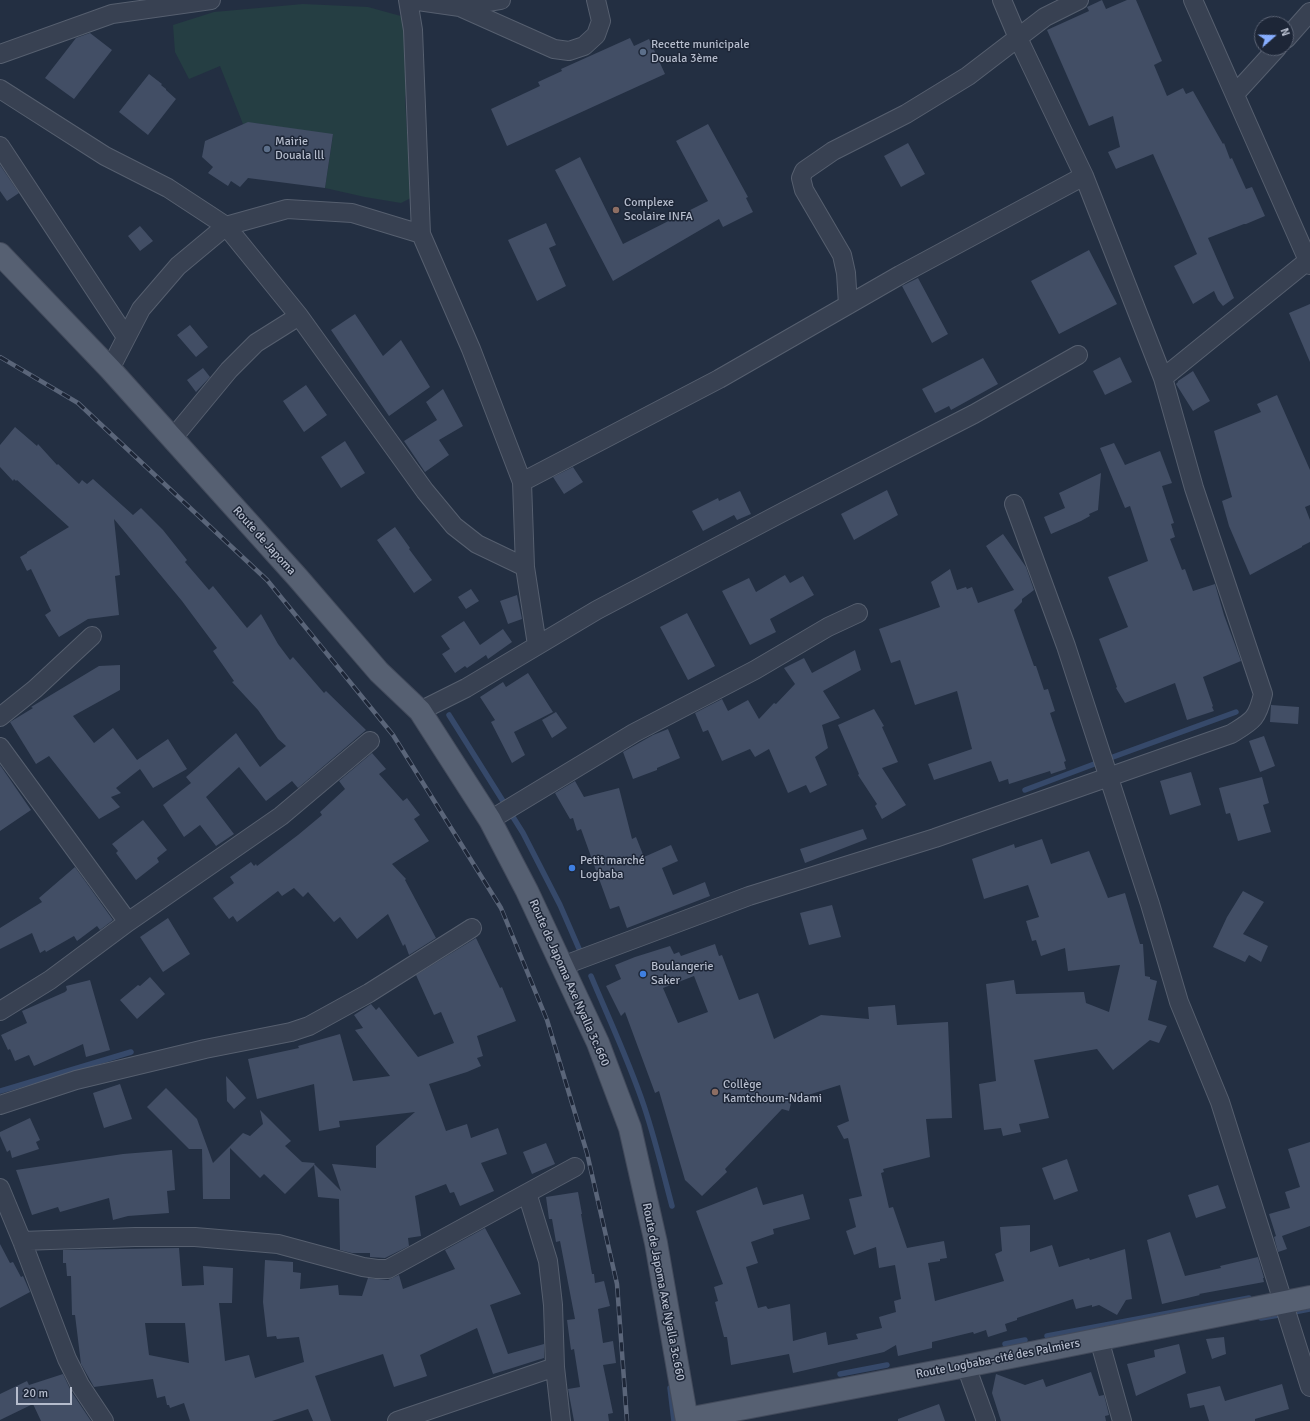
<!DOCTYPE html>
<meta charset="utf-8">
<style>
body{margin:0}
#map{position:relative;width:1310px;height:1421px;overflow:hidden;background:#232f42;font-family:Signika,sans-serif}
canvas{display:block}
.north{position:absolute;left:1254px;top:16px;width:40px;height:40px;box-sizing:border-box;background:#1d2637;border:1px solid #5a6273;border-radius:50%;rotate:70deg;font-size:11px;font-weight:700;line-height:16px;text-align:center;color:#b5bccc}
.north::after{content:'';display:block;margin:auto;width:14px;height:18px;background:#87aeff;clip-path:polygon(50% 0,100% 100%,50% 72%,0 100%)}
.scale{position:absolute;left:16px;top:1387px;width:56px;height:18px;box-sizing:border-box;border:2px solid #b5bccc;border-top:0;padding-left:5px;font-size:12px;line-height:14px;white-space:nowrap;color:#b5bccc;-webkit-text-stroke:3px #1d2637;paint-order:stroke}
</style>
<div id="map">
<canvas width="1310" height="1421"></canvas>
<div class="north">N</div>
<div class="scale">20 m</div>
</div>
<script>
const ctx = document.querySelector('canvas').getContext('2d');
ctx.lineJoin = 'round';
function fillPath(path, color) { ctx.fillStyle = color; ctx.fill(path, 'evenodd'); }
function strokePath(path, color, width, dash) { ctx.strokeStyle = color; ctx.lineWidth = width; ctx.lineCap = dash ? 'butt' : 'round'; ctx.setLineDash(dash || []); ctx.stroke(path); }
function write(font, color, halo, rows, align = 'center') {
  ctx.font = font + ' Signika,sans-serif'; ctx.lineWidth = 3; ctx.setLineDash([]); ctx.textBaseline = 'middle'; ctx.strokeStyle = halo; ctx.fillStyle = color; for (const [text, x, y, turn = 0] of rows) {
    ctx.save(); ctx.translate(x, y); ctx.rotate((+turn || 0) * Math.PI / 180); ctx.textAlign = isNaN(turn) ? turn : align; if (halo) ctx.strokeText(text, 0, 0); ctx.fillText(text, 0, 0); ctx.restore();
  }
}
fillPath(new Path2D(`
 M303,4L368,7L408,18L412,41L405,99L411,198L401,203L365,197L325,188L333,135L254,123L243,124L220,66L189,79L175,52L173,25L214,12Z`), '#253e43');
strokePath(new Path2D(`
 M449,715L523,833L560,905L580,951
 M1113,757L1236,712
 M1025,790L1097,763
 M591,976C609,1019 629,1061 644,1106C655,1139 663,1172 672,1206
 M0,1091L131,1052
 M1294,1312L1310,1309
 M1261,1318L1279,1315
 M1047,1336L1249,1298
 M1005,1344L1025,1340
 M840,1374L887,1365
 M670,1388L674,1421`), '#36496a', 5.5);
fillPath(new Path2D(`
 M1102,0L1106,9L1127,0H1136L1162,61L1154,65L1167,96L1183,88L1186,94L1193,91L1223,144L1224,143L1230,159L1232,158L1246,189L1252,187L1265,216L1246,224H1244L1208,238L1234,298L1223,306L1218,300L1214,291L1193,304L1174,266L1197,254L1153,154L1116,169L1108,152L1120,147L1113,116L1089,126L1047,30L1089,11L1087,7Z
 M90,33L112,50L74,99L45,78L76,38Z
 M630,38L634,46L649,39L665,74L507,146L491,109L540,86L538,82L562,71L561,69Z
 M149,74L162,84L161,85L166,89V90L176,99L148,135L119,112Z
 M248,122L333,134L325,188L248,178L240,187L231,181L228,186L208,173L213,167L202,157L205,141Z
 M708,124L748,197L746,198L753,212L723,227L719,219L613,281L555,170L580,157L623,244L708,201L676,141Z
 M908,143L925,174L901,187L884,156Z
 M0,165L19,193L7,201L0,191Z
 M546,223L556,245L549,248L566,286L537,301L508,240Z
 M140,226L153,241L140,251L128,236Z
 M1089,250L1117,304L1059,334L1031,281Z
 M918,278L948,334L932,343L902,286Z
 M1310,304V362L1289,313Z
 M355,314L383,356L401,340L430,387L389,416L331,330Z
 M190,325L208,347L196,357L177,335Z
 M1120,357L1132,382L1105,395L1093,371Z
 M983,358L998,384L951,410L949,406L935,413L922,389Z
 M203,368L210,377L196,392L187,380Z
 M1193,371L1210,401L1193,411L1176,384L1178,382V381Z
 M306,385L327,415L304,432L283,401Z
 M443,389L463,426L439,440L449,455L425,472L404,441L437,420L426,402Z
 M1277,395L1310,470V505L1305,507L1310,520V542L1302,546V547L1250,575L1229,526L1222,501L1232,497L1214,431L1261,412L1257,404Z
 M15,427L37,446L38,444L57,465L58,464L79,484L82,480L87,484L93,479L133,515L141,508L163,530L187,560L185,562L209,590L213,586L247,628L261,614L278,644L290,660L293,657L324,693L326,691L366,730L298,788L292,781L266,801L239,767L206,797L234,834L216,846L200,825L184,837L163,805L191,783L186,777L236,733L260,767L286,746L278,739L258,710L232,682L234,681L213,651L217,648L182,601L114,519L120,575L115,576L119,615L88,619L59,637L45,615L51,611L31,569L27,571L20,557L27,553V552L69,527L17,480L16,481L14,479L13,481L0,467V445Z
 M345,441L365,473L341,488L321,457Z
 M1114,443L1125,465L1160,451L1172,483L1162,486L1174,523L1171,524L1175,537L1170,539L1182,570L1185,569L1193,591L1215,584L1224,615L1241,661L1203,677L1213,706L1212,707L1214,711L1187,720L1175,683L1125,703L1116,688L1117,687L1099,639L1128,627L1108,577L1148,561L1130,506L1125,508L1100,448Z
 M573,467L583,482L564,494L553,477Z
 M1101,473L1098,510L1089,514L1090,516L1081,521L1051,534L1044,517L1065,508L1059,493Z
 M887,490L898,515L854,540L841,514Z
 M740,491L751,514L737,520L734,515L703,531L692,511L718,498L719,501Z
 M395,527L410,548L409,549L432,580L414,593L377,540Z
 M1003,534L1026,567L1034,590L1022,599V602L1014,610L1034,666H1036L1044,690L1048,689L1055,711L1050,713L1066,761L1064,762L1066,769L1051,774L1050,771L1009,784L1008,779L999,782L991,761L934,780L928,764L972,749L957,691L915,705L900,660L891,663L879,629L940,607L931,582L950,569L957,590L966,587L967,589L972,587L978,603L1014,590L986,546Z
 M785,575L790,583L803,576L814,595L770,619L776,632L750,645L722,591L749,578L756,592Z
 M471,589L479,601L466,609L458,597Z
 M517,595L522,619L508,624L500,601Z
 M687,613L715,666L688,680L660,627Z
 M464,621L480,645L503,629L512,642L488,659L486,655L467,668L465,666L455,673L442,654L450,649L441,636Z
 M855,650L861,670L823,691L840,718L822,725L828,748L815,757L827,785L810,793L806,785L788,793L769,749L755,757L750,749L722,761L708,730L703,732L695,713L722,699L728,711L748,700L759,719L774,703L776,704L795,684L784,668L804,658L812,673Z
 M120,665V690L73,716L94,743L113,728L137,760L168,739L187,769L153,788L140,769L116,788L121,793L111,797L120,807L99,819L49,756L36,764L10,722L33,708L31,707L99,666Z
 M528,673L553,712L514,732L525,755L512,763L491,722L495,720L480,697L503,682L506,687Z
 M1271,705L1299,707L1298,724L1270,722Z
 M874,709L884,726L882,727L898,762L882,768L906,805L882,819L875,806L877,804L858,775L859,774L838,725Z
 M556,712L567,728L552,738L542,720Z
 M668,729L680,758L657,768V770L633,779L623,752L653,735Z
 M1264,736L1275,766L1260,772L1249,741Z
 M372,753L386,769L379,774L403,801L407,798L420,815L414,819L429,841L392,864L406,879L405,880L436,938L409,955L405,944L403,946L388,914L357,939L340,917L334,922L308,892L303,897L294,888L282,896L278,891L237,922L233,916L229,919L213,898L234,883L230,877L251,862L254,866L256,864L257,866L298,835L322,815L320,812L345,789L339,781Z
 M0,765L31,810L0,831Z
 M1191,772L1201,805L1170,815L1160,781Z
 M1262,777L1269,803L1263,805L1271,832L1238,841L1230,813L1226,814L1219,788Z
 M575,781L584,797L619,788L632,839L636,837L644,857L671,845L678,861L662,868L673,895L705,882L710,896L627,928L619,906L610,909L581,829L577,831L573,818L570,819L555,793Z
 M143,820L167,850L157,858L159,862L136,880L116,853L118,851L112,844Z
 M863,829L867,839L805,863L800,849Z
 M1042,839L1051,864L1089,851L1108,898L1125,893L1140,944H1143L1145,976L1150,977V979L1157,981L1148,1020L1167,1026L1159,1043L1150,1040L1113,1070L1097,1049L1034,1060L1049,1118L1019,1124L1021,1132L1003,1136L1001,1128L984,1130L979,1084L996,1081L986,984L1014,980L1016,994L1084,992L1086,1003L1109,1012L1120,965L1068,971L1065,948L1041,956L1036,940L1032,941L1026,921L1039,917L1028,885L984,899L972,859L1014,844L1015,848Z
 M75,867L113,920L100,930L97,926L77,941L74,936L46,952L45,950L40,953L32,933L0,949V928L42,902L39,898Z
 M1243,891L1264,902L1243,934L1268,946L1261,962L1249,955L1245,962L1213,947L1227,917Z
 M832,905L841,937L809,945L800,913Z
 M168,918L190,954L163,972L140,937Z
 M476,938L500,988L502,987L516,1021L477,1036L483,1056L477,1058L481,1066L467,1072L429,1084L446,1131L467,1124L471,1138L498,1128L507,1154L481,1163L494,1191L460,1206L454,1192L450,1193L446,1184L415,1196L421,1236L408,1238L409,1246L385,1258L370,1257V1253H352L340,1250L339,1199L318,1197L314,1165L285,1194L264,1174L260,1178L230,1148V1199H203L202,1149H189L147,1107L166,1088L197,1119L213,1163L243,1133L250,1136L263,1124L260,1110L291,1141L285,1146L302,1162L315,1163L314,1164L341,1191L332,1164L376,1168V1146L415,1112L339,1121L340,1127L319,1131L314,1084L257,1099L248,1059L299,1048L298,1046L340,1034L353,1081L390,1076L355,1030L363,1028L354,1015L371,1004L376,1010L379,1007L418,1057L454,1043L441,1012L434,1015L416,975Z
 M715,944L719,956L722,955L739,1000L758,993L774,1039L821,1015L869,1019L868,1007L895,1005L897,1025L948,1022L952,1118L926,1119L930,1157L883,1169L884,1172L881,1173L889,1208L893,1207L907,1248L944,1241L947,1258L940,1259V1261L928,1263L935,1301L1004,1281L995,1254L1002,1251L1000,1227L1030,1225V1252L1052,1245L1059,1267L1089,1258L1090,1260L1125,1249L1132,1299L1126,1300L1117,1315L1099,1305L1092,1307V1305L1076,1309L1073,1299L1017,1318V1320L1005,1324L1007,1331L988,1337L986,1330L974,1334L973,1332L932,1342V1348L898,1356L896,1345L884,1352L793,1373L789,1354L731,1365L727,1337H724L715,1302L718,1301L714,1287L723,1284L696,1211L757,1187L763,1205L803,1194L810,1219L773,1229L774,1234L751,1242L758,1263L746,1267L758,1308L766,1306L768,1309L790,1304L793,1341L826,1332L828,1345L858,1339L856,1334L882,1328L879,1317L896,1312L894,1301L901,1299L895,1265L879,1268L876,1247L854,1255L846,1231L856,1227L849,1199L862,1196L848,1138L844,1139L837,1126L849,1121L840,1085L792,1100L789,1111L782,1109L725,1169L727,1172L702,1196L685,1180L659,1091L655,1093L625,1012L621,1016L606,986L621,979L615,965L635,957L670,946L674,954L679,952L681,956ZM694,976L708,1012L678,1023L663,988Z
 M150,977L165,994L137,1019L120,1000L138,985L140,986Z
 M90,980L110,1050L86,1057L83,1044L34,1066L29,1055L15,1061L10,1049L8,1050L1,1035L27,1023L22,1011L65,992L67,990L66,986Z
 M226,1076L246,1098L234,1109L227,1101Z
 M120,1084L132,1119L104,1128L93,1093Z
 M30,1118L40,1140L36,1142L39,1149L12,1158L10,1150L7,1152L0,1136V1132Z
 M1310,1142V1226L1282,1236L1287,1249L1278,1252L1274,1237L1276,1236L1269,1214L1290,1208L1285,1192L1300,1187L1288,1149Z
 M546,1143L555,1164L532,1174L523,1152Z
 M172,1150L175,1190L167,1191L169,1213L128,1216L113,1220L109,1198L60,1212L58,1207L32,1215L16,1170L123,1154Z
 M1067,1159L1078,1191L1054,1200L1042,1168Z
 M1218,1185L1226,1208L1196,1218L1188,1195Z
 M578,1192L582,1214H581L592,1274H594L595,1283L604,1281L610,1306L598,1309L603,1343L613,1341L616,1363L603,1365L613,1413L608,1414L609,1421H574L568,1389L580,1387L574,1349L571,1350L567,1320L575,1319L560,1241L556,1242L552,1219H549L546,1197Z
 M485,1228L521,1294L490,1305L508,1354L544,1344V1358L493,1374L477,1328L420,1355L427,1376L394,1387L383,1354L315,1376L331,1421H313L308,1409L272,1421H190L184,1403L170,1408L169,1405H167L165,1396L157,1398L153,1379L94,1387L81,1364L75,1315H72L71,1276H67L66,1263H63V1250L179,1248L182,1286L204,1285L203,1266L233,1268L232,1303H219L225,1361L249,1355L255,1378L304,1362L299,1337L277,1339L276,1336L267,1337L263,1302L265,1260L293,1262V1272L301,1273L300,1289L338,1285L339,1295L362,1296L368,1278L388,1280L399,1275L403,1289L455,1269L445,1250ZM145,1323H185L189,1363L149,1355Z
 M1170,1232L1185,1276L1221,1268L1220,1266L1258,1257L1264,1278H1263L1264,1282L1199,1294L1200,1295L1162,1304L1147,1240Z
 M0,1244L10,1263L13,1262L21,1277L23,1276L30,1292L0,1308Z
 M1224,1337L1226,1354L1212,1359L1206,1339Z
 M1179,1344L1186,1373L1136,1396L1127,1364L1155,1357L1154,1350Z
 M1091,1372L1099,1396L1104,1395L1109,1415L1105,1416L1106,1421H1001L992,1393L996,1374L1025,1385L1043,1379L1046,1387Z
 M63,1374L71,1391L91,1421H41L33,1404L0,1420V1394L27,1381L29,1385Z
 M1282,1384L1289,1409L1255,1419V1421H1209L1204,1405L1190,1408L1187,1394L1220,1386L1225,1401Z
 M939,1404L945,1421H898V1419Z`), '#424e65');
const minor = new Path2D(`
 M408,0L413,30L421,234L471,349L522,482L525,567L537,645
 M411,0L460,7L501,0
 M1193,0L1310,265
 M460,7L554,49L569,51L584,46L596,35L601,21L596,0
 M1286,39L1310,12
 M0,54L112,14L211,0
 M0,89L105,156L168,188L226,226L299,316L425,491L454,526L477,544L525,567
 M1235,94L1277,48
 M0,146L126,337
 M848,305L846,273L842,255L804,190L801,178L804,171L833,151L906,114L968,76L1045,17L1079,0
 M110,369L141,309L178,266L226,226L287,209L352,213L421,234
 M1163,378L1310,259
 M172,439L229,370L256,343L299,316
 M522,482L719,379L900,275L1084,176
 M1014,504L1066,646L1150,904L1179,1002L1220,1102L1310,1387
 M420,711L466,688L597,610L785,511L974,414L1078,355
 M0,717L35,689L92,636
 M0,747L128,922
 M490,820L634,733L755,670L828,627L858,613
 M562,966L749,896L935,838L1231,734C1252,721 1257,720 1263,694L1194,488L1163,378L1084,176L1018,38L1002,0
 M0,1011L50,980L128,922L281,816L370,741
 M0,1105L76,1080L205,1049L291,1032L309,1026L369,993L472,928
 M0,1188L22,1241L67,1359L80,1385L104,1421
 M527,1193L548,1261L553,1305L555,1367L561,1421
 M22,1241L135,1237H195L278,1244L363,1267L377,1269H388L575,1167
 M1099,1339L1122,1421
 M966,1366L986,1421
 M397,1421L555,1367`);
const major = new Path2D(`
 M0,254L110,369L298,578L379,672L420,711L490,820L527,891L598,1043L630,1128L656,1243L687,1421
 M687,1419L966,1366L1310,1297`);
strokePath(minor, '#565f6f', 20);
strokePath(major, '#424a5b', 24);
strokePath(minor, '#384152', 18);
strokePath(major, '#566072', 22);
const rail = new Path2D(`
 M0,357L78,403L267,580L393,735L501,908L547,1020L587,1153L617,1284L627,1421`);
strokePath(rail, '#5a6579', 4.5);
strokePath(rail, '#1d2637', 3, [9]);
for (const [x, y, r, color] of [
 [643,52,4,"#5c6f8a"],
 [267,149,4,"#5c6f8a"],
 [616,210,4,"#8d6e63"],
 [572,868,4,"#3f7fe0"],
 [643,974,4,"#3f7fe0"],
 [715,1092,4,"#8d6e63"]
]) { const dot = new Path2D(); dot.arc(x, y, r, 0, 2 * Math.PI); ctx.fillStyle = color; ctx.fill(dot); strokePath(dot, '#1d2637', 1.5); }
write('12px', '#b5bccc', '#1d2637', [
 ["Recette municipale",651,45],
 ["Douala 3ème",651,59],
 ["Mairie",275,142],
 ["Douala lll",275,156],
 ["Complexe",624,203],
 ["Scolaire INFA",624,217],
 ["Petit marché",580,861],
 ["Logbaba",580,875],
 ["Boulangerie",651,967],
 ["Saker",651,981],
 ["Collège",723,1085],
 ["Kamtchoum-Ndami",723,1099]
], 'left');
write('12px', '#b5bccc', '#1d2637', [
 ["Route de Japoma",264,541,48],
 ["Route de Japoma Axe Nyalla 3c.660",569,983,66],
 ["Route de Japoma Axe Nyalla 3c.660",663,1292,79],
 ["Route Logbaba-cité des Palmiers",998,1359,-11]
]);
</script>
